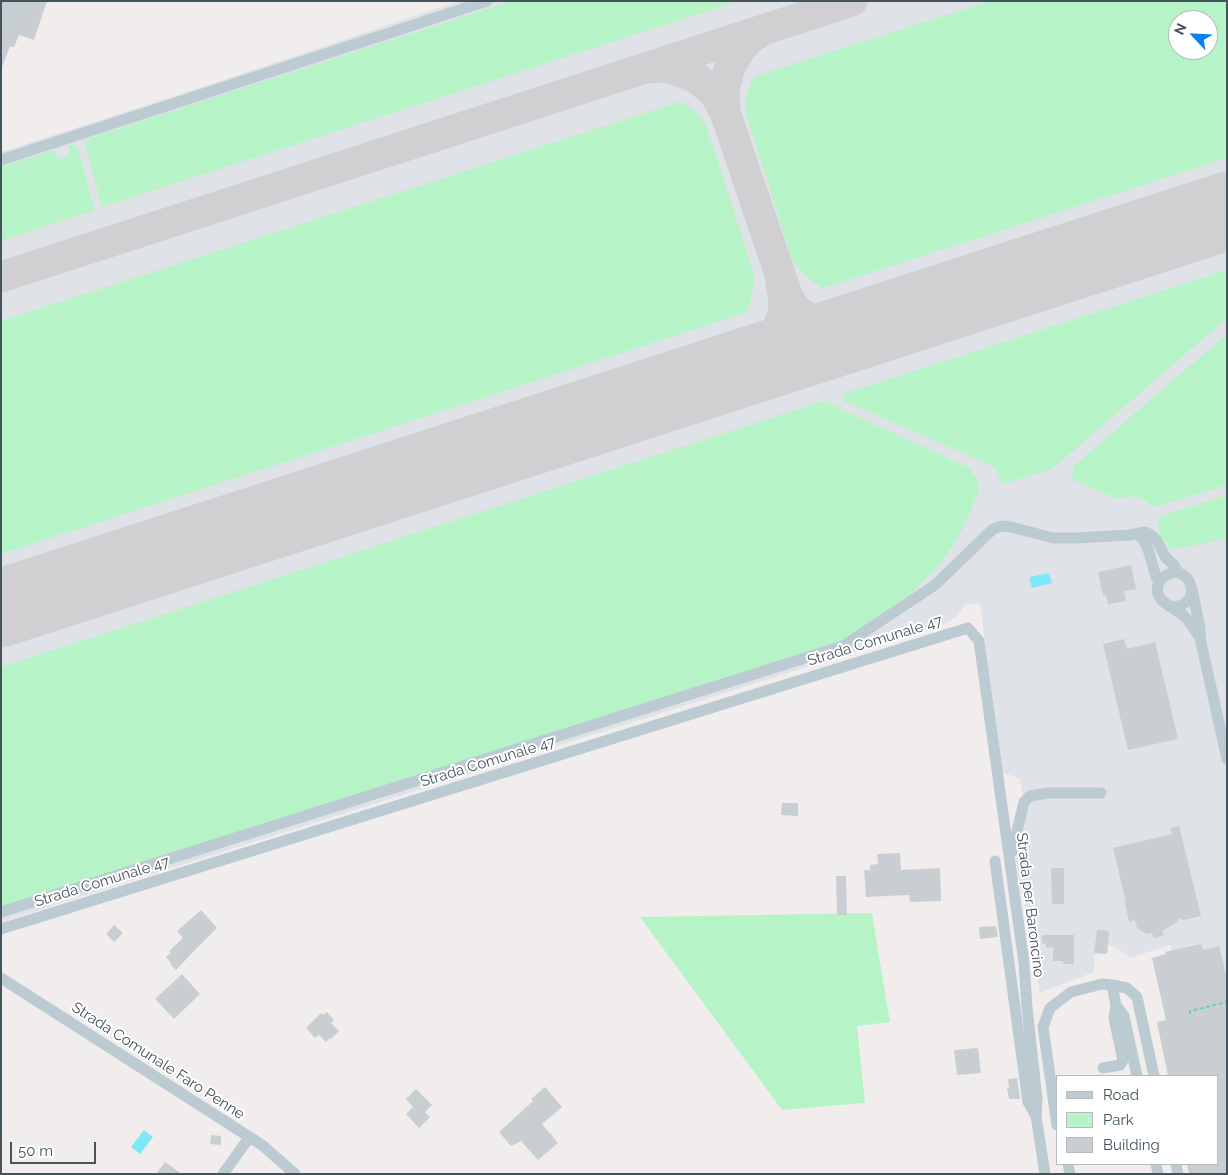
<!DOCTYPE html>
<style>
body{margin:0}
#map{position:relative;width:1228px;height:1175px;overflow:hidden;background:#f1eded;font-family:Raleway,sans-serif}
canvas{display:block}
.frame{position:absolute;inset:0;border:2px solid #44545d;pointer-events:none}
.legend{position:absolute;left:1056px;top:1075px;width:162px;height:90px;box-sizing:border-box;background:#fff;border:1px solid #b4bbbe;margin:0;padding:6px 9px;list-style:none;font-size:15px;color:#44545d}
.legend li{display:flex;align-items:center;gap:10px;height:25px}
.legend b{width:25px;border:1px solid #b4bbbe}
.north{position:absolute;left:1168px;top:10px;width:50px;height:50px;box-sizing:border-box;background:#fff;border:1px solid #b4bbbe;border-radius:50%;rotate:295deg;font-size:14px;font-weight:700;line-height:20px;text-align:center;color:#44545d}
.north::after{content:'';display:block;margin:auto;width:18px;height:22px;background:#0484f4;clip-path:polygon(50% 0,100% 100%,50% 72%,0 100%)}
.scale{position:absolute;left:10px;top:1142px;width:86px;height:22px;box-sizing:border-box;border:2px solid #44545d;border-top:0;padding-left:6px;font-size:15px;line-height:18px;white-space:nowrap;color:#44545d;-webkit-text-stroke:4px #fff;paint-order:stroke}
</style>
<div id="map">
<canvas width="1228" height="1175"></canvas>
<div class="frame"></div>
<ul class="legend">
<li><b style="height:6px;background:#bccad2"></b>Road</li>
<li><b style="height:14px;background:#b6f4c8"></b>Park</li>
<li><b style="height:14px;background:#c9ced3"></b>Building</li>
</ul>
<div class="north">N</div>
<div class="scale">50 m</div>
</div>
<script>
const ctx = document.querySelector('canvas').getContext('2d');
ctx.lineJoin = 'round';
function fillPath(path, color) { ctx.fillStyle = color; ctx.fill(path, 'evenodd'); }
function strokePath(path, color, width, dash) { ctx.strokeStyle = color; ctx.lineWidth = width; ctx.lineCap = dash ? 'butt' : 'round'; ctx.setLineDash(dash || []); ctx.stroke(path); }
function write(font, color, halo, rows, align = 'center') {
  ctx.font = font + ' Raleway,sans-serif'; ctx.lineWidth = 4; ctx.setLineDash([]); ctx.textBaseline = 'middle'; ctx.strokeStyle = halo; ctx.fillStyle = color; for (const [text, x, y, turn = 0] of rows) {
    ctx.save(); ctx.translate(x, y); ctx.rotate((+turn || 0) * Math.PI / 180); ctx.textAlign = isNaN(turn) ? turn : align; if (halo) ctx.strokeText(text, 0, 0); ctx.fillText(text, 0, 0); ctx.restore();
  }
}
fillPath(new Path2D(`
 M459,1H1227V1174H1196L1193,1164H1217V1076H1171L1157,1023L1185,1015L1170,945L1130,958L1115,946L1108,945L1107,954L1095,953L1094,972L1040,993L1016,861L1026,810L1020,779L1002,772L980,604H966L957,616L946,623L1,922V152L178,95ZM1178,20H1208V50H1178Z`), '#dfe2e6');
fillPath(new Path2D(`
 M512,1H739L102,207L85,144L89,138Z
 M990,1H1227V158L823,288C809,279 800,273 792,259L745,110C746,99 748,83 756,76ZM1178,20H1208V50H1178Z
 M679,102C691,107 699,113 706,124L754,274C755,288 751,300 745,313L1,554V321Z
 M71,144L75,145L77,147L95,210L1,241V167L55,150L58,159L70,155L68,145Z
 M1227,270V318L1052,469L1003,484L995,467L844,401L843,394Z
 M1227,334V485L1154,507C1139,497 1136,493 1118,499L1073,480C1072,474 1072,470 1075,465Z
 M824,401L969,468L978,482L980,489L962,530L942,562L913,592L861,628L840,641L1,911V667Z
 M1227,495V538L1187,547L1169,549L1167,542L1161,541L1158,521L1161,516Z
 M872,913L890,1022L857,1026L865,1103L782,1110L640,917Z`), '#b6f4c8');
fillPath(new Path2D(`
 M1049,573L1052,583L1032,588L1029,577Z
 M144,1130L153,1137L140,1154L131,1147Z`), '#7ee9f6');
strokePath(new Path2D(`
 M760,32L747,41L738,53L729,69L724,91L725,112L787,295C790,300 792,305 796,309C817,331 860,325 887,321
 M652,68L665,67L682,72L698,79L715,94L725,112
 M1,277L852,1
 M711,378C738,364 770,351 781,320C786,310 783,293 781,282`), '#d0d0d3', 31);
strokePath(new Path2D(`
 M1,608L1227,211`), '#d0d0d3', 78);
fillPath(new Path2D(`
 M1,1H47L34,40L19,35L14,47L10,46L2,67H1Z
 M1131,565L1136,589L1124,591L1126,601L1108,604L1106,595L1103,596L1098,572Z
 M1124,639L1127,649L1155,642L1178,739L1128,750L1103,644Z
 M782,803H798V816L781,815Z
 M1179,826L1201,916L1184,920L1180,918L1174,924L1162,931L1164,936L1154,938L1152,933L1147,934L1137,928L1135,920L1129,922L1125,903L1126,902L1113,848L1172,834L1171,828Z
 M900,853L901,870L940,868L941,901L910,902L909,895L866,897L864,870H870V865L878,864L877,854Z
 M1051,868H1064V904H1052Z
 M836,876H846L847,915H837Z
 M201,910L217,928L193,952L176,970L170,964L171,963L166,957L171,953L169,951L183,938L177,931Z
 M114,925L123,933L114,942L106,934Z
 M996,926L998,937L980,939L979,927Z
 M1097,930L1109,931L1107,954L1094,953Z
 M1042,935H1074V964H1063V961H1053V947L1046,948V943L1042,944Z
 M1201,944L1203,950L1219,946L1227,979V1174H1189L1187,1164H1217V1076H1168L1157,1022L1166,1020L1152,958L1165,954V952Z
 M182,974L200,994L174,1019L155,999Z
 M327,1012L334,1020L331,1023L339,1031L331,1039L330,1038L326,1042L319,1035L315,1038L306,1028L321,1013L323,1015Z
 M978,1048L981,1073L957,1075L954,1050Z
 M1017,1078L1020,1099H1009L1007,1088H1009L1008,1079Z
 M545,1087L562,1107L542,1124L558,1143L538,1160L521,1141L511,1146L499,1132L533,1101L531,1099Z
 M416,1089L432,1105L425,1112L430,1117L419,1128L406,1114L413,1107L406,1099Z
 M211,1135L221,1136V1145L210,1144Z
 M165,1162L182,1174H156Z`), '#c9ced3');
strokePath(new Path2D(`
 M1190,1014V1011L1227,1002`), '#6ad696', 2, [4, 2.5]);
strokePath(new Path2D(`
 M1,160L487,1
 M1138,534C1152,546 1150,567 1159,583
 M1192,589L1200,628V638L1227,759
 M1171,607C1206,606 1190,562 1167,575C1163,577 1160,580 1159,583C1151,601 1174,607 1184,616C1191,622 1195,631 1200,638
 M1012,852L1024,802L1030,796L1048,793H1101
 M995,861L1028,1102L1036,1116
 M1,912L843,646L935,585L993,529L1002,526L1011,527L1053,538H1076L1130,535L1145,532L1151,535L1157,541L1166,558L1174,565L1178,573
 M1,929L968,628L979,641L1024,963L1027,1007L1037,1099L1036,1116L1045,1174
 M1,978L262,1145L295,1174
 M1116,1005L1124,1016L1137,1076
 M1103,1068L1120,1065L1123,1060L1114,1018L1116,1005L1112,985
 M1057,1125L1043,1027L1050,1008L1071,992L1102,984L1112,985L1127,988L1137,997L1154,1076
 M1068,1164L1070,1174
 M1156,1164L1158,1174
 M1176,1164L1178,1174
 M223,1174L246,1142L251,1138`), '#bccad2', 11);
write('15px', '#44545d', '#fff', [
 ["Strada Comunale 47",875,641,-17],
 ["Strada Comunale 47",488,762,-17],
 ["Strada Comunale 47",102,882,-17],
 ["Strada per Baroncino",1030,905,83],
 ["Strada Comunale Faro Penne",158,1061,33]
]);
</script>
